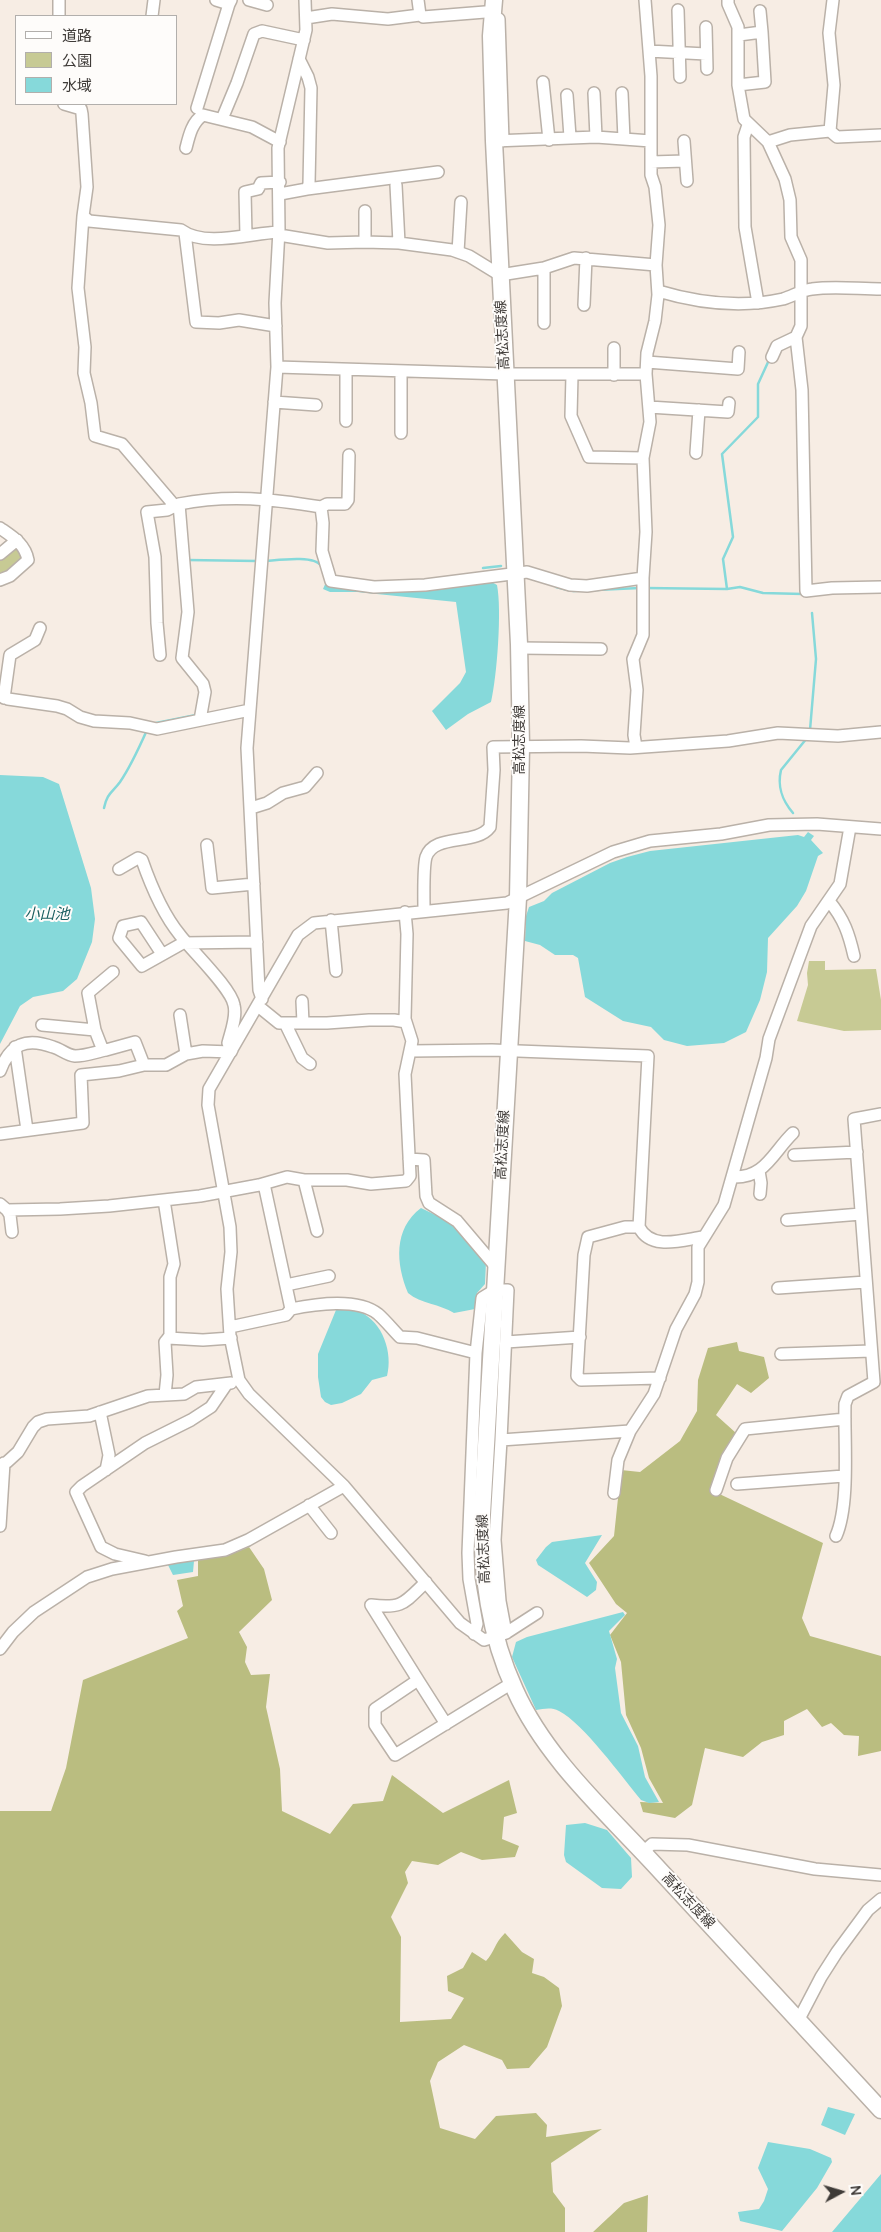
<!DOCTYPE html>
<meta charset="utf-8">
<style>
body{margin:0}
#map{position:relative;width:881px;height:2232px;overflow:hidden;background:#f7ede4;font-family:Manrope,"Noto Sans JP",sans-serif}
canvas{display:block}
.legend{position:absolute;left:15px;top:15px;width:162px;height:90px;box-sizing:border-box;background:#fefcfa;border:1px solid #b2afac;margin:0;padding:6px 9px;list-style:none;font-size:15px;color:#3f3b38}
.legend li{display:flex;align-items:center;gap:10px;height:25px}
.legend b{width:25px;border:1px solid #b2afac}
.north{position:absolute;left:816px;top:2167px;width:50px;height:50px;-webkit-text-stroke:4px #fefcfa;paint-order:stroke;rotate:84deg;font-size:14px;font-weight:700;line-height:20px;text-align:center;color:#3f3b38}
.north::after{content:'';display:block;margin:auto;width:18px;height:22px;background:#3f3b38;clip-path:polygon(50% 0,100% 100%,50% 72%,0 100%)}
</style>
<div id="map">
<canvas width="881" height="2232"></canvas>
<ul class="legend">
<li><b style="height:6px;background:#fff"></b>道路</li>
<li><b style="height:14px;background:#c7ca94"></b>公園</li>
<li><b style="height:14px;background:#86d9da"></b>水域</li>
</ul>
<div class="north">N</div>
</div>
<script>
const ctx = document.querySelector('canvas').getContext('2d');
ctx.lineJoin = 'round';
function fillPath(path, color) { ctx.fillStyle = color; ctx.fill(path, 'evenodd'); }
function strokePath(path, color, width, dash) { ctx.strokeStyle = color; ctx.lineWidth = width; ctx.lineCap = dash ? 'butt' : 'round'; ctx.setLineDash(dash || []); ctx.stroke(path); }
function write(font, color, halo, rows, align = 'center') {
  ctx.font = font + ' Manrope,"Noto Sans JP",sans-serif'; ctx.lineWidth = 4; ctx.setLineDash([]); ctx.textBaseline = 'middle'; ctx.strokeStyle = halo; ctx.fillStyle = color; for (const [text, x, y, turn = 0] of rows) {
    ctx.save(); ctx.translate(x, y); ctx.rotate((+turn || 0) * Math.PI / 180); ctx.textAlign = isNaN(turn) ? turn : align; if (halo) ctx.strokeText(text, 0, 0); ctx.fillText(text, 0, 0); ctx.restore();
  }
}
fillPath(new Path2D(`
 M18,544L26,561L0,577V560Z
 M809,961H825V970L876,969L881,1000V1030L844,1031L797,1021L808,985L807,973Z`), '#c7ca94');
fillPath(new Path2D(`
 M737,1342L739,1351L764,1357L769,1378L751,1393L737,1384L716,1415L736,1433L711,1490L823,1543L802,1618L810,1636L881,1656V1751L858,1756L859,1736L844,1735L831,1723L822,1727L807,1709L784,1721V1735L762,1742L743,1757L705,1748L692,1805L675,1818L643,1812L640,1802L663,1803L649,1778L641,1748L626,1715L621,1662L610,1635L627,1613L616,1604L589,1563L614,1536L621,1470L640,1472L680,1441L697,1411L698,1380L708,1348Z
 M249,1547L264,1569L272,1600L239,1632L247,1647L245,1662L251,1675L270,1674L266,1707L280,1769L282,1811L330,1834L353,1804L383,1801L392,1775L443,1813L509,1780L517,1813L504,1817L502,1839L519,1846L515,1857L482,1860L461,1852L438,1865L412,1861L405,1872L408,1883L391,1917L401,1937L400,2022L451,2019L464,1998L448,1991L447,1976L463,1968L472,1952L486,1961C495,1951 494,1944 505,1933L522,1952L534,1959L532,1973L544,1977L559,1988L562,2006L547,2047L529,2068L507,2069L502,2060L464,2045L438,2062L430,2081L440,2128L475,2139L496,2116L536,2113L547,2125L546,2137L602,2129L551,2163L553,2192L565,2208V2232H0V1811H51L66,1768L83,1680L188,1638L177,1611L183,1606L177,1580L198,1576V1558L231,1554Z
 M648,2195L647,2232H593L624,2203Z`), '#babd80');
fillPath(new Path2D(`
 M488,580L497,585C502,610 497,676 491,702L468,714L446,730L432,711L460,683L466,672L456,602L357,592H330L323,589L326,582Z
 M0,775L43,777L59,784L91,888L95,919L92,942L77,979L63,991L33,997L20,1006L0,1044Z
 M808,832L814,836L811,840L823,853L818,856L806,891L797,906L768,938L767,972L760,1000L746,1032L724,1043L687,1046L664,1040L651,1027L623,1021L585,997L578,958L573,955H555L540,945L525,941L526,916L529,907L544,901L552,893L610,863L627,857L650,851L798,835L804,837Z
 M421,1208L448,1221L486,1262L485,1284L477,1293L475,1309L454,1313C440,1304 421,1304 408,1293C396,1264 393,1229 421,1208Z
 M336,1310C343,1310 353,1309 360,1312C383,1322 393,1353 387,1376L372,1380L361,1394L342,1403L331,1405L325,1402L321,1397L318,1377V1354Z
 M602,1535L585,1563L597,1582L596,1590L587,1597L538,1565L536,1560L546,1547L552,1542Z
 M194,1561L193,1572L173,1575L167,1563Z
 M623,1612L625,1615L609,1631L617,1659L615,1668L621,1713L638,1746L645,1777L659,1802L649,1803L641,1800C622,1777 583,1723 559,1711C551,1707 544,1709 536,1710L512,1657L516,1642L527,1637Z
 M585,1823L607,1830L631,1858L632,1877L621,1889L602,1888L566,1862L564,1855L566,1825Z
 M828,2107L855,2114L845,2135L821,2125Z
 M768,2142L810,2149L831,2158L832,2162L817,2188L782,2231L740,2221L738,2212L759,2209L764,2201L768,2189L758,2168Z
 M881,2174V2232H832Z`), '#86d9da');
strokePath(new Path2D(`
 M736,107L739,118
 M187,560L257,561
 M267,561C279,560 315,555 321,566
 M483,568L501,566
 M556,587L568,590
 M645,588L727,589L723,559L733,537L722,454L758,417V384L769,360
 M727,589L740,587L763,593L803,594
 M573,591L640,588
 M156,723L196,715
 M810,730L816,659L812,613
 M104,808C107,793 112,793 120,782C131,766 139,748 147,730
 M793,813C782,800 777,787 781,770L807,738`), '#86d9da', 2.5);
const minor = new Path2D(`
 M59,0V16
 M216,0L229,4L231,0
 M249,0L267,5
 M418,0L420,15L423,17L485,12
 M728,0V4L738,27V85L744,119L768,142L785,179L790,200L791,237L801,260V326L796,337L777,346L772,357
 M833,0L829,33L834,85L830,131L837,137L881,135
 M678,10L680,77
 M152,16L154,0
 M306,18L332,14L388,19L420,15
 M499,19L503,141
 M706,27L707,69
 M739,35L762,32L760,11
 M649,51L706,54
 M543,82L549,140
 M738,85L765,82L762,32
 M594,93L596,137
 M622,93L624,139
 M567,95L570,137
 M64,104L81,109L82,114L87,187L83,216L89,221L181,230C205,248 251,233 279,232
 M197,108L229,4
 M222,119L237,83L254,34L262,31L304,40
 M748,125L744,137L745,227L758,303
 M494,141L596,137L651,141
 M684,141L687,181
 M768,142L790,135L830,131
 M186,148C189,136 192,122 203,115L252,127L280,142
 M651,162L685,161
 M396,185L399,243
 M307,189L438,172
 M280,194L307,189L309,184L311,88L308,77L299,59
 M365,211V242
 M83,216L78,288L85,347L84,373L91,403L95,436L122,444L174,505
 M185,233L196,322L219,323L239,320L276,326
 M279,235L328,243L365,242L399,243L452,250L469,256L500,275L544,268L574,258L656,265
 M246,236L245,192L258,189L261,183L280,182
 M458,252L461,202
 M544,268V323
 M658,291C698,303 742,308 783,299C793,296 802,290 812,289C835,286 858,289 881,289
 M584,305L586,258
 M796,337L802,390L806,591L832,588L881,587
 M614,348V375
 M647,362L738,369L739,352
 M277,367L505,374H646
 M346,370V421
 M401,371V433
 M572,375L571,416L589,457L643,458
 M274,402L316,405
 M649,407L728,412L729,403
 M696,453L699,410
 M321,507L327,504H345L348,500L349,455
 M0,528C13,537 25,544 28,560L10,576L0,580
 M0,554L17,540
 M519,648L601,649
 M160,655L157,623L155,557L147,512L167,510L179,504
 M0,694L8,699L57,706L67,709L80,717L94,721L130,723L157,729L250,710
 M4,698L10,655L35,640L40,628
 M200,720L205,692L203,684L182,658L188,612L179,504C229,494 272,499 321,507L323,523L322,551L331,581L374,587L425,585L527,572L570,585L587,586L643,578
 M636,747L634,735L637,690L633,659L643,635V578L646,532L643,458L650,422L646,374L647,353L655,321L658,295L656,265L659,225L655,187L651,175V76L645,0
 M251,808L267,803L283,793L305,787L317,773
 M850,827L840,884L811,926L769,1039L766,1058L724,1205L698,1247V1282L695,1294L676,1329L654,1394L630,1431L501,1440L495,1540L500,1601L506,1633L484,1640L460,1623L344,1486L249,1394L239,1380L230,1336L227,1289L231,1252L230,1227L208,1105L209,1089L298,935L314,923L507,903L613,852L650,841L721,834L769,825L817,824L881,829
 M207,845L212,888L254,884
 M119,869L138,858L142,860C151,886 162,913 180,935C192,951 231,988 234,1005C237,1017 231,1031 228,1043L232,1050
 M829,901C844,919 849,934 854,956
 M424,911C424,897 423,868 426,857C434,833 476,846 490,827L494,770L493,747L581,746L630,748L728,741L778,733L838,736L881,732
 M331,920L336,971
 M162,954L141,922L123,926L119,938L142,966L183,943L257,942
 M113,972L88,993L95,1030L102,1048L106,1050L135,1042L144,1065
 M262,999L259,990L247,748L277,367L275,303L279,230L278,148L306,30L305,0
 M302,1001L303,1023
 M258,1006L279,1023H327L369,1020H394L406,1022
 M180,1015L186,1054
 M285,1023L302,1058L310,1064
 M42,1025L95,1030
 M15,1047L27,1130
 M411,1051L492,1050L648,1056L639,1227C651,1251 682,1240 703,1237
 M0,1071C10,1044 26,1037 53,1047C61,1049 66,1055 75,1056C85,1056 96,1052 106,1050
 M0,1134L83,1123L81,1075L119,1071L144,1065H166L186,1054L203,1051L231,1052
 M794,1155L857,1152
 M409,1159L424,1160L426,1196L429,1203L457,1221L496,1267
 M759,1171L761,1183L760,1194
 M732,1177C765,1179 773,1152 793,1133
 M304,1180L317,1231
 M164,1200L174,1264L170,1277V1336L165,1342L167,1375L165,1395
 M0,1204L7,1210L60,1209L109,1206L200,1196L259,1185L287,1177L304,1180H347L371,1184L406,1181L410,1176L405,1074L412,1041L405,1019L407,934L405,912
 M7,1210L10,1215L12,1232
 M787,1220L861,1214
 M639,1227H625L588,1237L584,1255L577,1376L581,1380L660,1378
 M286,1285L329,1276
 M778,1288L866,1282
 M291,1309C315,1304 358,1298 378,1314C386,1321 392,1329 400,1337L417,1338L476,1353
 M230,1327L286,1315L291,1309L264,1184
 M168,1338L203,1340L231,1338
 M506,1342L580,1337
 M781,1354L871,1351
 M100,1412L109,1455L106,1470
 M0,1465L7,1462L18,1452L33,1427L38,1422L47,1419L89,1416L148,1396L184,1394L196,1387L231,1383
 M737,1484L844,1476
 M716,1490L727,1458L745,1429L845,1419
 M614,1493L618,1460L630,1431
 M309,1505L331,1533
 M0,1526L4,1463
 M836,1536C850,1504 844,1440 845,1404L848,1396L874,1382L854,1119L881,1114
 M145,1561L115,1554L101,1547L76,1492L82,1486L145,1443L191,1420L211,1407L226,1385
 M426,1582C404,1603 403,1609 371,1605L418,1680L375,1709V1725L395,1755L512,1683
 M506,1633L537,1613
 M474,1634L477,1624L469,1579L468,1553L476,1353L482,1298L495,1290H508L501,1440
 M0,1649L13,1632L34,1612L87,1577L112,1569L176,1557L225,1550L248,1540L344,1486
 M418,1680L446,1724
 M643,1852L652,1844L688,1845L815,1869L881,1875
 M798,2021L821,1977L837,1952L868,1910L881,1899`);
const secondary = new Path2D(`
 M494,0L491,36L494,141L519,644L521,747L518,898L482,1514C482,1575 489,1634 515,1690C545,1757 604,1810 653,1863C729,1946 805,2028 881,2110`);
strokePath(minor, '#bab1a8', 14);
strokePath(secondary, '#bab1a8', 19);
strokePath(minor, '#fff', 11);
strokePath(secondary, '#fff', 16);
write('14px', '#3f3b38', '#fefcfa', [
 ["高松志度線",503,335,-93],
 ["高松志度線",520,740,-90],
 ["高松志度線",503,1145,-87],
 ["高松志度線",484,1549,-92],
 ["高松志度線",688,1901,47]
]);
write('italic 15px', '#1a5f60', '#fefcfa', [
 ["小山池",47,915]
]);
</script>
